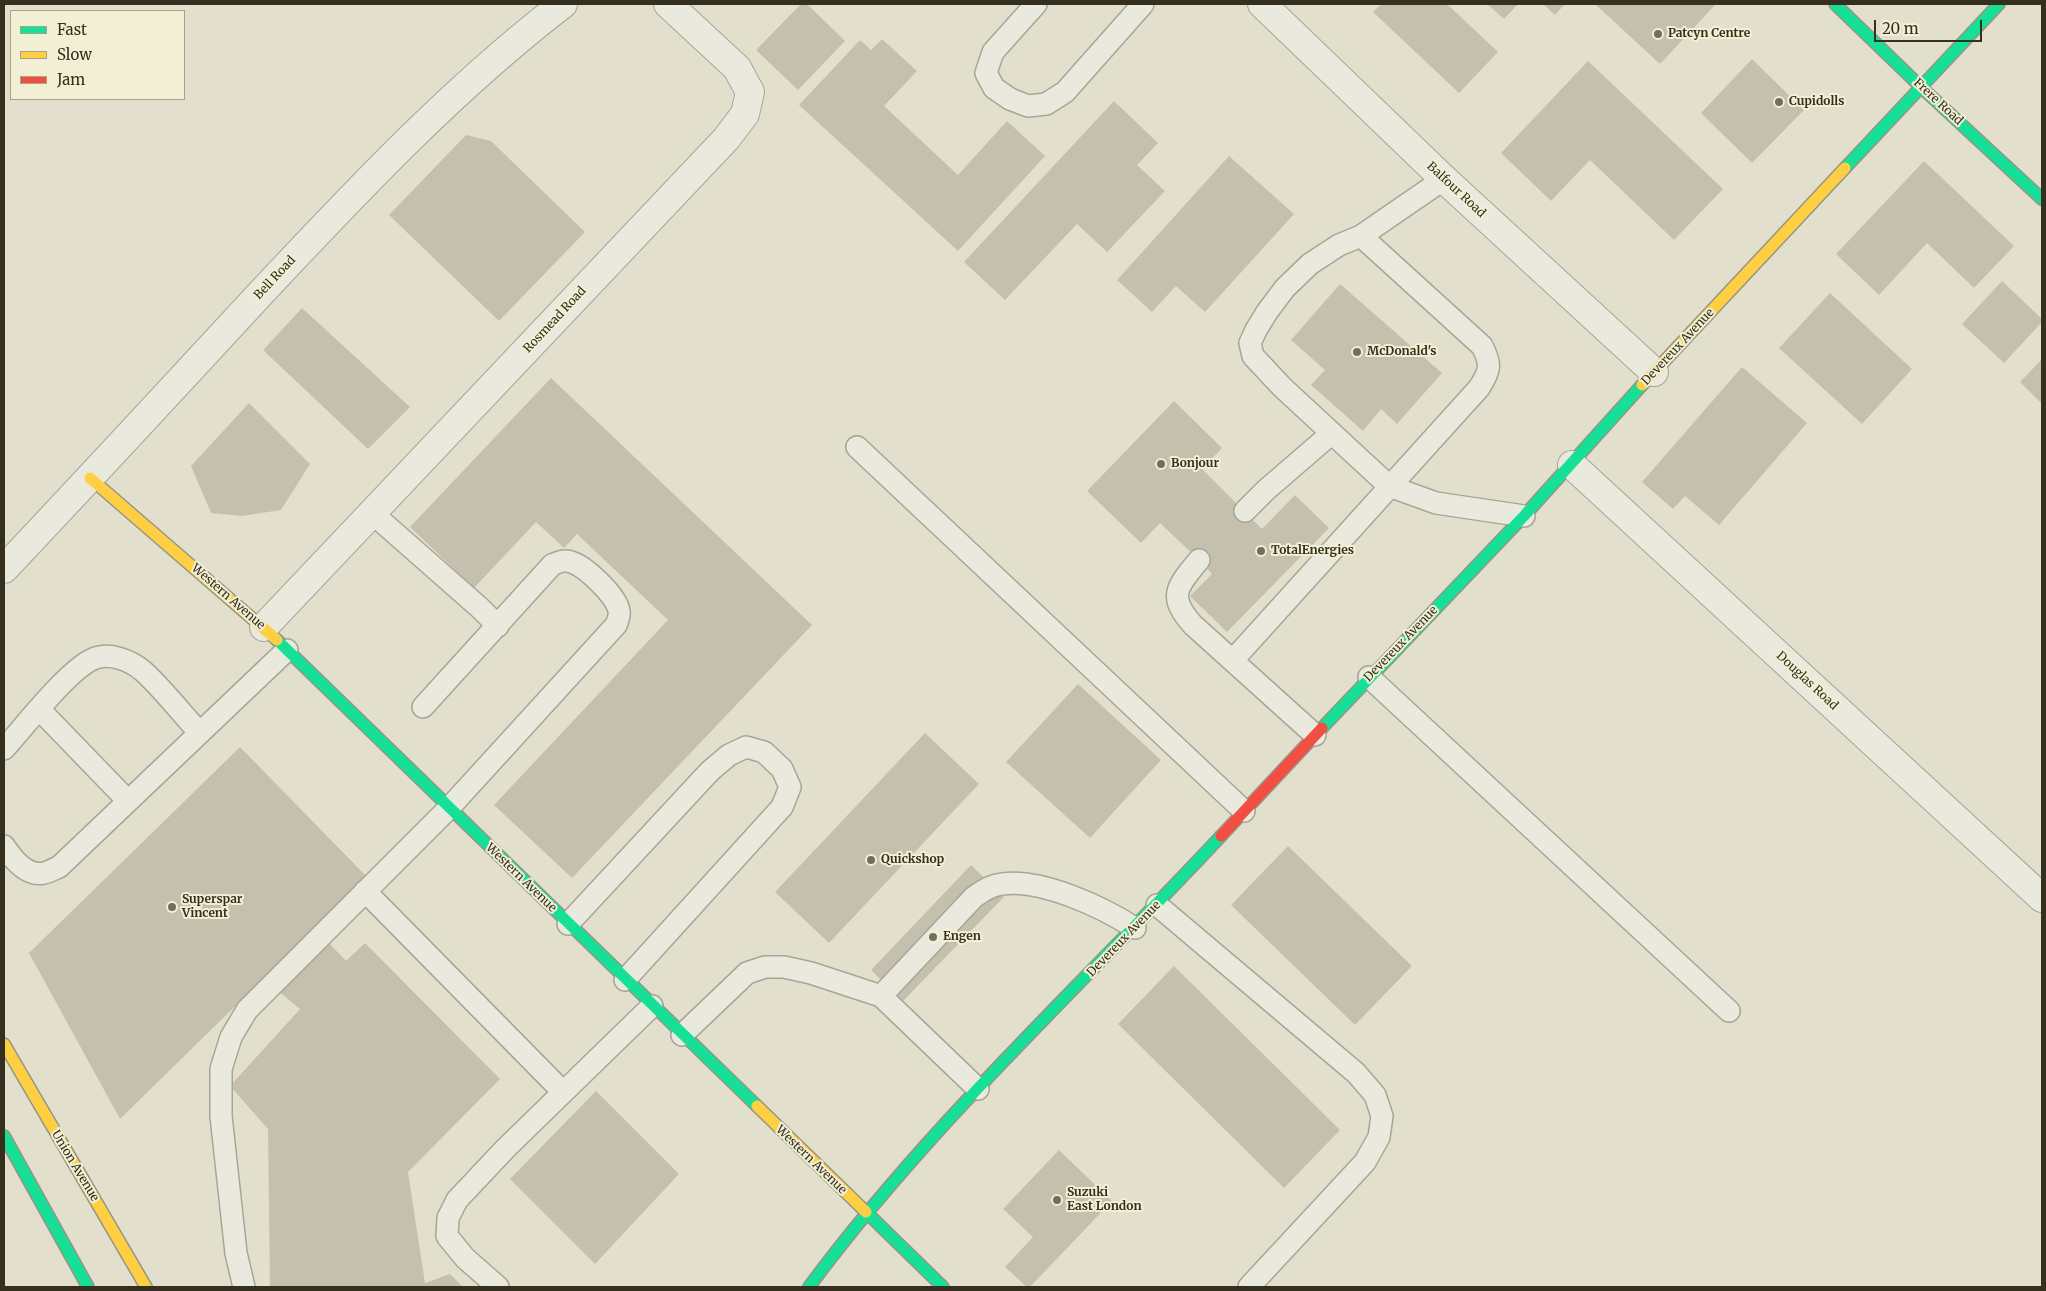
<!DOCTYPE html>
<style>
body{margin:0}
#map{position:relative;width:2046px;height:1291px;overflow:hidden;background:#e2e0cd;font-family:Merriweather,serif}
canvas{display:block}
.frame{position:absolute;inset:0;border:5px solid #352f1f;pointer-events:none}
.legend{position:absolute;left:10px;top:10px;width:175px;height:90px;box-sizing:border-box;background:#f2f0d4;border:1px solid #a6a38c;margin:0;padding:6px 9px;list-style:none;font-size:15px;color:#352f1f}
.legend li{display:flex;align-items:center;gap:10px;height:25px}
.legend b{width:25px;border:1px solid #a6a38c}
.scale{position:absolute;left:1874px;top:20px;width:108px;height:22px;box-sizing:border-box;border:2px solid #352f1f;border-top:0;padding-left:6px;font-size:15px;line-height:18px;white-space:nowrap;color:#352f1f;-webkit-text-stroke:4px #f2f0d4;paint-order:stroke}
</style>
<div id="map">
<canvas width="2046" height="1291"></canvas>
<div class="frame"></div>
<ul class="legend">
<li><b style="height:6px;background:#16e098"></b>Fast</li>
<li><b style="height:6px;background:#ffcf43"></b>Slow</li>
<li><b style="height:6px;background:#f24e42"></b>Jam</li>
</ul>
<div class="scale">20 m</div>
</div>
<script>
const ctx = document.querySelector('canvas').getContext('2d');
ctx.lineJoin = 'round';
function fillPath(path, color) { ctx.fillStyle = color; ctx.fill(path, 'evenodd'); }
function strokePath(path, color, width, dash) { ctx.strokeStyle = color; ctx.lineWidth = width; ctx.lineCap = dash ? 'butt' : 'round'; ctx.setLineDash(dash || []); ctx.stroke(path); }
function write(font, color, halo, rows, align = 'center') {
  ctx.font = font + ' Merriweather,serif'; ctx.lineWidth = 4; ctx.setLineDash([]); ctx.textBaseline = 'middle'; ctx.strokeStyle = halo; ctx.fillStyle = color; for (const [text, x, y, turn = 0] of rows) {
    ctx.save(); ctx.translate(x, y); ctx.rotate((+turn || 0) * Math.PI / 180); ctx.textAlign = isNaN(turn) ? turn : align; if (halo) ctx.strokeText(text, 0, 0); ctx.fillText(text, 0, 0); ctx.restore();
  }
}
fillPath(new Path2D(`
 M801,4H807L845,41L798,90L756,50Z
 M1381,4H1447L1498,52L1459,93L1373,12Z
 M1487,4H1518L1504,19Z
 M1543,4H1565L1555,15Z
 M1595,4H1716L1660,64Z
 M882,39L917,71L884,106L958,175L1007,121L1045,156L958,251L799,105L860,40L871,50Z
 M1752,59L1804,110L1752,163L1701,113Z
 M1588,61L1723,189L1674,240L1590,160L1551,201L1501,153Z
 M1114,101L1158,143L1137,165L1165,191L1107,252L1077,224L1005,300L964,262Z
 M466,135L491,141L585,232L499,321L389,215Z
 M1229,156L1294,214L1205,312L1176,286L1152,312L1117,280Z
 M1924,161L2014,246L1974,288L1927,243L1879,295L1836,254Z
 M2002,281L2042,319V322L2004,363L1962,324Z
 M1340,284L1442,373L1397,424L1381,409L1363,431L1311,385L1325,370L1291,340Z
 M1830,293L1912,369L1862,424L1779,348Z
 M302,308L410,407L368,449L263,350Z
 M2042,359V404L2020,382Z
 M1742,367L1807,423L1719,525L1685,496L1673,509L1642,482Z
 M551,378L812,625L572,878L494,805L668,620L577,534L564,548L536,522L474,588L410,527Z
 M1174,401L1222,448L1202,469L1262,529L1295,495L1329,528L1227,632L1190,596L1212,574L1199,560L1160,523L1141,543L1087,491Z
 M249,403L310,464L281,510L242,516L211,513L191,466Z
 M1078,684L1161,760L1090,838L1006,762Z
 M925,733L979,784L829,943L775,892Z
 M240,747L367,877L120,1119L29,953Z
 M1288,846L1412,966L1355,1025L1231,905Z
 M971,865L1004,897L903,1001L871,970Z
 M327,941L346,961L365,943L500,1079L408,1172L425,1283L450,1274L463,1287H270L268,1129L230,1086L300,1009L278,991Z
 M1174,966L1340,1130L1284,1188L1118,1024Z
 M596,1091L679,1174L595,1264L510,1179Z
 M1059,1150L1112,1201L1030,1287H1027L1005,1267L1033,1237L1003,1209Z`), '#c5c0ae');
const lane = new Path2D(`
 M1036,4L993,52L986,73L994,88L1010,99L1028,106L1046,104L1065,92L1143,4
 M1444,179L1361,236L1339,245L1310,264L1285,288L1267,312L1256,330L1250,343L1253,356L1282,387L1389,486L1436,503L1524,516
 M857,447L1244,811
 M1245,511L1266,490L1332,433
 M372,513L480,608L498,626
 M1199,560C1177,587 1167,596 1193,625L1315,735
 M1233,660L1479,388C1490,371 1492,365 1482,346L1361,236
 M1369,677L1729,1011
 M39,709L128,801
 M4,749C24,727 68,670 93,659C109,652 130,660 143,671C162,688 182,714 200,733
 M4,846C12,858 27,877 44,873C49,872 54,869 59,867L287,650
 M365,891L563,1092
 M1157,905L1356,1073L1375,1095L1382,1116L1379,1137L1365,1162L1249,1287
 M568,924L710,771L729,755L746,747L764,752L782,769L790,787L782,807L625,980
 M881,996L974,897C983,891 991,885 1002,884C1041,878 1102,907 1135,928
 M682,1035L747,973L765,967H784L811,973L881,996L978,1089
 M244,1287L236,1253L221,1116V1069L231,1037L247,1010L449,808L616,625C618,620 620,616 619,611C617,596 585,566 571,562C565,559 558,562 552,565L423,707
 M498,1287L465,1258L447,1236L448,1218L457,1200L506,1148L652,1006`);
const street = new Path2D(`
 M1262,4L1444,179L1654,372
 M1572,465L2042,898
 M4,569C90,478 175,386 260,294C356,192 451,90 563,4
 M264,627L726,139L745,114L750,92L737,68L668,4`);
const fast = new Path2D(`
 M1835,4L1921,87L2042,199
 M1845,168L1999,4
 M277,640L757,1106
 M1322,728L1524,516L1642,385
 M4,1136L88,1287
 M866,1212L943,1287
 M809,1287C929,1125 1083,984 1221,836`);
const slow = new Path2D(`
 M1642,385L1845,168
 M90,478L277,640
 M4,1044L146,1287
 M757,1106L866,1212`);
const jam = new Path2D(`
 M1221,836L1322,728`);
strokePath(lane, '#a7a596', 24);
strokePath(street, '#a7a596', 30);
strokePath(fast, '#979486', 14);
strokePath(slow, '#979486', 14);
strokePath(jam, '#979486', 14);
strokePath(lane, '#eae9de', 21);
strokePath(street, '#eae9de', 28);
strokePath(fast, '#16e098', 11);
strokePath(slow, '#ffcf43', 11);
strokePath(jam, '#f24e42', 11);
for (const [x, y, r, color] of [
 [1658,34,5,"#726d5c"],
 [1779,102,5,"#726d5c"],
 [1357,352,5,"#726d5c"],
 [1161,464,5,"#726d5c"],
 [1261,551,5,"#726d5c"],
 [871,860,5,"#726d5c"],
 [172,907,5,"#726d5c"],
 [933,937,5,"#726d5c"],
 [1057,1200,5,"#726d5c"]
]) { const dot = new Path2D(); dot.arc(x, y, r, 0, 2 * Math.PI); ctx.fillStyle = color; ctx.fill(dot); strokePath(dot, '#f2f0d4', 2); }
write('bold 12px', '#352f1f', '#f2f0d4', [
 ["Patcyn Centre",1668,34],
 ["Cupidolls",1789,102],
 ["McDonald's",1367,352],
 ["Bonjour",1171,464],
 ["TotalEnergies",1271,551],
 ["Quickshop",881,860],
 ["Superspar",182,900],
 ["Vincent",182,914],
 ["Engen",943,937],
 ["Suzuki",1067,1193],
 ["East London",1067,1207]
], 'left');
write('12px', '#352f1f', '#f2f0d4', [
 ["Frere Road",1938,102,43],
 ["Balfour Road",1456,190,43],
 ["Bell Road",275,278,-47],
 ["Rosmead Road",555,320,-47],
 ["Devereux Avenue",1678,347,-47],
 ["Western Avenue",228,597,41],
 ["Devereux Avenue",1401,644,-46],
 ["Douglas Road",1807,681,43],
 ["Western Avenue",521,878,44],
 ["Devereux Avenue",1124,939,-46],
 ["Western Avenue",811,1160,44],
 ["Union Avenue",75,1166,59]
]);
</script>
